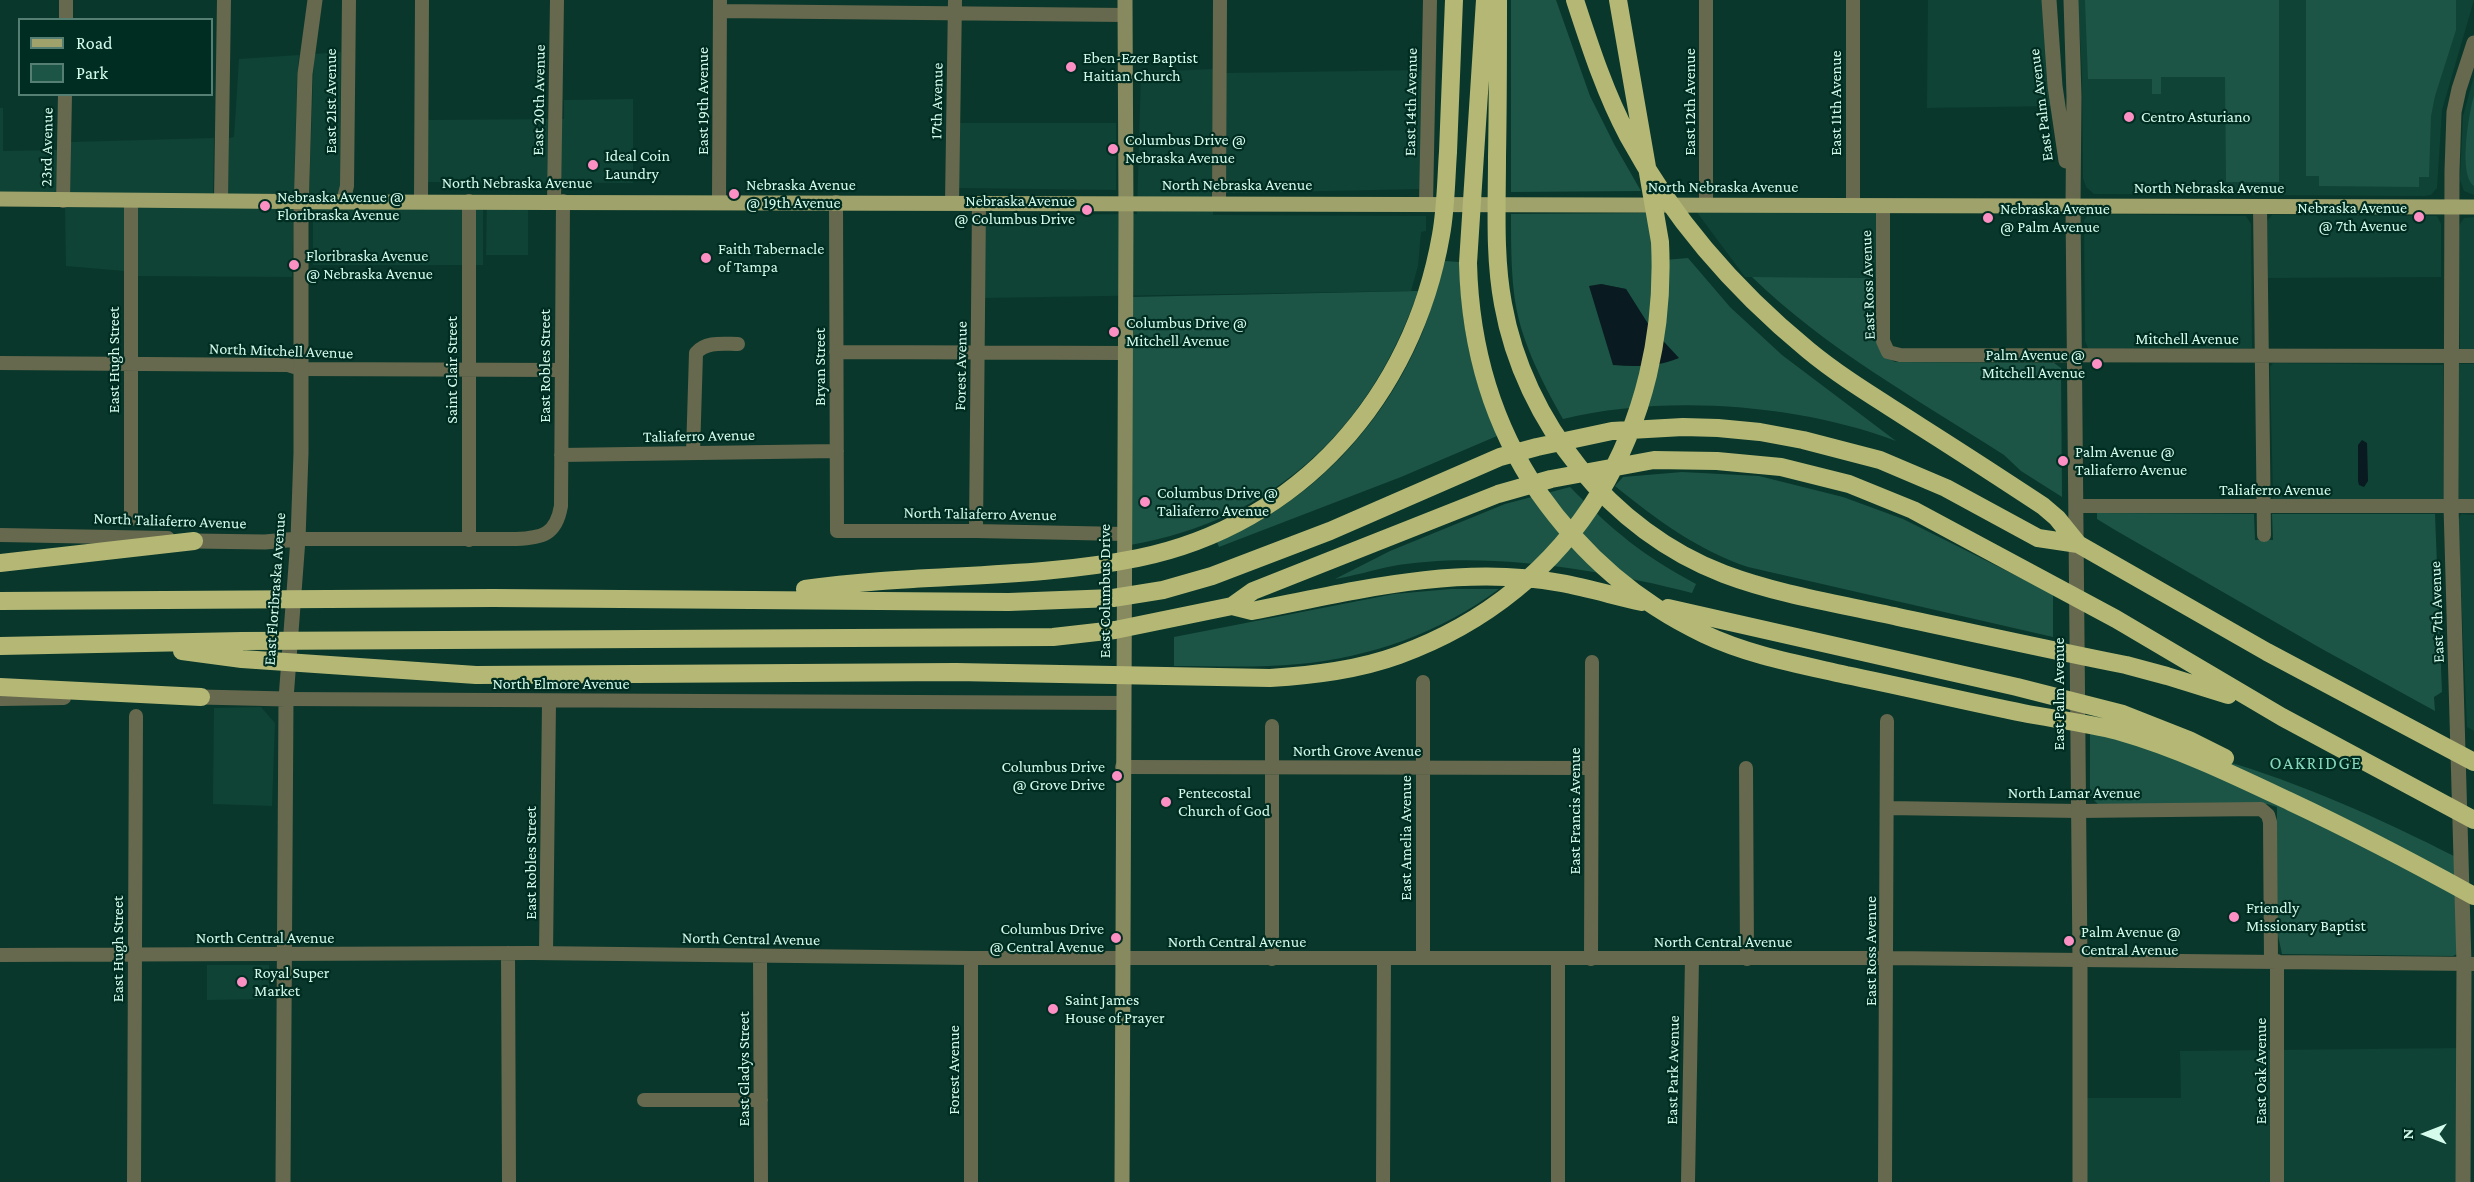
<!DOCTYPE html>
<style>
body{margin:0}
#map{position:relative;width:2474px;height:1182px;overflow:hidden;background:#0a372b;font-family:"Crimson Pro",serif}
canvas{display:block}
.legend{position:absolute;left:18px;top:18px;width:195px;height:78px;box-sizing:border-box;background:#002d21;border:2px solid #557f72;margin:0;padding:8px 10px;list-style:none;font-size:18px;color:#d4fbec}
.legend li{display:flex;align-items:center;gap:12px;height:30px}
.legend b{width:30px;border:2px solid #557f72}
.north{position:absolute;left:2396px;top:1104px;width:60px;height:60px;-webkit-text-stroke:4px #002d21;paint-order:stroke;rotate:270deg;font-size:16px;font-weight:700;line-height:24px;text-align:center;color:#d4fbec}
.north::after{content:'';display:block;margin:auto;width:21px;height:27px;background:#d4fbec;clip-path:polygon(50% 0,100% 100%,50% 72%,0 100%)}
</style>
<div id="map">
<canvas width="2474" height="1182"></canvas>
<ul class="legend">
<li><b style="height:8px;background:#9fa26b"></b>Road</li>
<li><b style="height:16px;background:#1c5545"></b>Park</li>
</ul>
<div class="north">N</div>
</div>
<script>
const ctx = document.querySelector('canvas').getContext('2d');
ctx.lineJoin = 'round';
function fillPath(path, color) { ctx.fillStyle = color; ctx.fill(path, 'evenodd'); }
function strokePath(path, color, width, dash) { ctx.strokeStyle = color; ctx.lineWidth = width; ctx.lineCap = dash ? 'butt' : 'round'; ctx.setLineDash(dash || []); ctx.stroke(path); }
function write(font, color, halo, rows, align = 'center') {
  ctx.font = font + ' "Crimson Pro",serif'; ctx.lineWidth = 4.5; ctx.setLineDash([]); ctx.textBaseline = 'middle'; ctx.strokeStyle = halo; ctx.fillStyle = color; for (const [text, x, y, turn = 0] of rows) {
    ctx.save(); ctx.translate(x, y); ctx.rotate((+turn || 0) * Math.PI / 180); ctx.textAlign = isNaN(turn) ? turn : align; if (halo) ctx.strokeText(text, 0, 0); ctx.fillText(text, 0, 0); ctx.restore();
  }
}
fillPath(new Path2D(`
 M1928,0H2047L2055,106L1927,108Z
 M2078,0H2474L2442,110L2437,188L2431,195L2424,196L2094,194L2086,187L2083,178L2082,74Z
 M341,52L340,194H309L314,54Z
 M299,55L297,79L294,195H228L229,138L234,137L239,59Z
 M1214,69L1213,215L1426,216V231L1421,232L1418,266L1411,291L984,298L985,215L1137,214L1141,72Z
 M1425,70L1423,189L1226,193V73Z
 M2474,76V195L2464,191L2460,180L2463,116Z
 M633,99V183L427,182V120L564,119V100Z
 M0,108H3V151L57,150L56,194L0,192Z
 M959,123H1116V190L959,188Z
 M214,138L213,195L70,194L71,142Z
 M487,201H528V255H486Z
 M313,203H483V265H313Z
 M65,207L124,208V271L66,266Z
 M1693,207L1880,209V278L1745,277Z
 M138,208H294L292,277L138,276Z
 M2089,214L2246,216L2251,224L2252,348H2088L2085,341L2084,220Z
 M2272,215L2437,216L2441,224V277L2268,278L2267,221Z
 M2474,217V350H2460L2458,227L2464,218Z
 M2273,363L2443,365V499H2273L2270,367Z
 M2458,364H2474V501L2459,499Z
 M2461,514L2474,515V731L2467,727L2458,521Z
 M261,707L275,723L272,806L213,804L214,708Z
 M207,965H269V999L207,1000Z
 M2460,1048V1182H2084L2087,1098H2181L2180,1051Z`), '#0f4335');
fillPath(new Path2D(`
 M1511,0H1556L1590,96L1614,144L1641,191L1511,192Z
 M2085,0H2279V182H2226L2225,77H2161V94H2152V79H2088Z
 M2306,0H2456V30L2435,96L2431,116L2429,177H2419V187L2319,186V176H2306Z
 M2474,95V186C2458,174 2469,114 2474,95Z
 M1648,213L1653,261L1688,258L1730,307L1782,355L1896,441C1799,404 1664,394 1563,419C1541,380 1519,338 1514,293C1511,267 1511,240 1511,214ZM1601,284L1626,289L1650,327L1679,358Z
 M1445,261L1460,262C1460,327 1472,376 1497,436L1401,477L1219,547L1217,542C1311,503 1385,425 1423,331C1432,308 1438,284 1445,261Z
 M1752,277L1874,278C1875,305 1867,347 1895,362L2054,363L2061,368L2062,497L2021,471L2004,455C1917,399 1826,349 1752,277Z
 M1418,291C1371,428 1275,520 1130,545V297Z
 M1682,472L1759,476L1843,497L1903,519L2053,594V637L1748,567C1697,550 1656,519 1615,486L1623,477Z
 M1570,487C1613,531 1642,555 1696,584L1692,593C1604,570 1483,550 1393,566C1373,570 1354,576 1335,579L1390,551L1505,504Z
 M2097,513L2254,514L2255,540H2273L2272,514H2435L2442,692L2434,697L2435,711L2322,649L2115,530L2097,519Z
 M1451,589H1499C1442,632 1369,658 1299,664C1258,668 1215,666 1174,666V637L1394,594Z
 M2090,728C2133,738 2177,747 2219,759C2301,783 2381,819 2456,857L2457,954L2453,956L2282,954L2277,931V807L2267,804H2098L2090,797Z`), '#1c5545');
fillPath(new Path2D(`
 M1601,284L1626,289L1650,327L1679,358C1658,367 1636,367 1613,365L1589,286Z
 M2362,440L2367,443L2368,481L2364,487L2359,485L2358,481V445Z`), '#0a1a21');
strokePath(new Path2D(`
 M720,11L1125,15
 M66,20V0
 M63,201L65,94
 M221,201L224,0
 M421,201L422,0
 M469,201V540
 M554,201L557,0
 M719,201L720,0
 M343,202L347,186L349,0
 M836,202L837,531H976L1124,534
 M952,203L955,0
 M1219,203L1220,0
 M1426,204L1430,0
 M1706,205V0
 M1853,206V0
 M1883,206V341L1888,352L1900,355L2474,356
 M2260,206L2264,535
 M836,352L1125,353
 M0,363L288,365L301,369L561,370
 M693,453L696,353C706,341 724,344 738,344
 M561,455L837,451
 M2076,506H2474
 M131,519V201
 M976,531L979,203
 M0,535L168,538
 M298,539H516C542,538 556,535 561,506L563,201
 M0,699L64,698
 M286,699L1123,703
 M1272,726V959
 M1122,767L1591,768
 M1746,768L1747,959
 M1888,808L2078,811L2261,809L2268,815L2270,822L2271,961
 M508,953L509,1182
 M546,953L549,702
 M0,955L533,953L971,958H1887L2474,964
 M760,956L761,1182
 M971,958V1182
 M1423,958V682
 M1591,959L1592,662
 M644,1100H761
 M134,1182L136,716
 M1383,1182L1384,959
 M1558,1182V959
 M1688,1182L1692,959
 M1885,1182L1887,721
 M2277,1182V961`), '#67694e', 14);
strokePath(new Path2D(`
 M2049,0L2055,86L2066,161
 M2071,0L2074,96L2073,206L2080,962V1182
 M194,541L265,542L298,539
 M201,697L286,699
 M283,1182L286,699L298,539L301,453V212L305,74L315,0
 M2463,1182L2464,964L2451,506L2452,171L2454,112L2459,89L2474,43`), '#67694e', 15);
strokePath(new Path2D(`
 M1122,1182L1126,217L1125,0`), '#87895f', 15);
strokePath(new Path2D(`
 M0,199L343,202L2474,207`), '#9fa26b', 15);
strokePath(new Path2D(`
 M1485,0L1468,263C1470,346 1492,424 1539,493C1582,554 1636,602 1704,634C1748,655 1798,664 1846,675C1905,687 1964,701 2023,713C2054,719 2087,723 2118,731C2178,748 2234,775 2291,802C2353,831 2414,863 2474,896
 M1498,0C1498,52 1498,105 1497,157C1497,206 1494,256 1503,304C1524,422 1611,531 1724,574C1780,595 1840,604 1898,617C1974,633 2050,650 2126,665L2167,676L2228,695
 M1575,0C1590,46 1605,93 1628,136C1673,219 1735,290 1808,350C1843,379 1883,402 1921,427C1962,453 2002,479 2043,506L2057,518L2078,544
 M0,563L194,541
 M805,589C915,573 1029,580 1138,558C1300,525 1413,396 1441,235C1446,208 1446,180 1448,152C1450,101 1452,51 1454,0
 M0,601L493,598L1009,602L1113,598L1163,590L1212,576L1330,531L1500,457L1537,447L1612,431L1683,427L1718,428L1760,432L1803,440L1880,460L1946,488L2038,538L2078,544L2267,652L2474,762
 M1232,606L1252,611C1353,591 1458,564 1561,583C1588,588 1615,596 1642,602
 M1668,608L2017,687L2123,714L2189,740L2225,758
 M0,646L242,641L1053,637L1115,630L1232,606L1253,591L1498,494L1551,479L1654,460L1717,461L1781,467L1849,484L1913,510L2116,619L2282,717L2474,820
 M182,651L242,659L476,675L956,672L1270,678C1314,675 1358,670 1399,655C1576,591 1669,426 1660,242L1618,0
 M0,687L201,697`), '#b5b875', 18);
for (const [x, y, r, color] of [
 [1071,67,6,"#fc8fc3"],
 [2129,117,6,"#fc8fc3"],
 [1113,149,6,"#fc8fc3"],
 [593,165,6,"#fc8fc3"],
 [734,194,6,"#fc8fc3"],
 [265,206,6,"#fc8fc3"],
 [1087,210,6,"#fc8fc3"],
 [2419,217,6,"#fc8fc3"],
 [1988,218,6,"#fc8fc3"],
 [706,258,6,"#fc8fc3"],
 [294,265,6,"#fc8fc3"],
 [1114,332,6,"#fc8fc3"],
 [2097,364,6,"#fc8fc3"],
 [2063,461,6,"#fc8fc3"],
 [1145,502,6,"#fc8fc3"],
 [1117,776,6,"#fc8fc3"],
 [1166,802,6,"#fc8fc3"],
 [2234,917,6,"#fc8fc3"],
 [1116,938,6,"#fc8fc3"],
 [2069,941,6,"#fc8fc3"],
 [242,982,6,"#fc8fc3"],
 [1053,1009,6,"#fc8fc3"]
]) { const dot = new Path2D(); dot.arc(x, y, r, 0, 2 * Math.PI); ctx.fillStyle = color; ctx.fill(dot); strokePath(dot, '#002d21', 2); }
write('16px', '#d4fbec', '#002d21', [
 ["Eben-Ezer Baptist",1083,58],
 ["Haitian Church",1083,76],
 ["Centro Asturiano",2141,117],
 ["Columbus Drive @",1125,140],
 ["Nebraska Avenue",1125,158],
 ["Ideal Coin",605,156],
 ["Laundry",605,174],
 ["Nebraska Avenue",746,185],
 ["@ 19th Avenue",746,203],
 ["Nebraska Avenue @",277,197],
 ["Floribraska Avenue",277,215],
 ["Nebraska Avenue",1075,201,"right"],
 ["@ Columbus Drive",1075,219,"right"],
 ["Nebraska Avenue",2407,208,"right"],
 ["@ 7th Avenue",2407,226,"right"],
 ["Nebraska Avenue",2000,209],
 ["@ Palm Avenue",2000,227],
 ["Faith Tabernacle",718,249],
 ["of Tampa",718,267],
 ["Floribraska Avenue",306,256],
 ["@ Nebraska Avenue",306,274],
 ["Columbus Drive @",1126,323],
 ["Mitchell Avenue",1126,341],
 ["Palm Avenue @",2085,355,"right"],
 ["Mitchell Avenue",2085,373,"right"],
 ["Palm Avenue @",2075,452],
 ["Taliaferro Avenue",2075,470],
 ["Columbus Drive @",1157,493],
 ["Taliaferro Avenue",1157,511],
 ["Columbus Drive",1105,767,"right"],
 ["@ Grove Drive",1105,785,"right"],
 ["Pentecostal",1178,793],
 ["Church of God",1178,811],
 ["Friendly",2246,908],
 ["Missionary Baptist",2246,926],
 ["Columbus Drive",1104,929,"right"],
 ["@ Central Avenue",1104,947,"right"],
 ["Palm Avenue @",2081,932],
 ["Central Avenue",2081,950],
 ["Royal Super",254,973],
 ["Market",254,991],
 ["Saint James",1065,1000],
 ["House of Prayer",1065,1018]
], 'left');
write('16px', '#d4fbec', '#002d21', [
 ["East 20th Avenue",539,100,-89],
 ["East 21st Avenue",331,101,-90],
 ["East 19th Avenue",703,101,-90],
 ["17th Avenue",937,101,-89],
 ["East 14th Avenue",1411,102,-89],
 ["East 12th Avenue",1690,102,-90],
 ["East 11th Avenue",1836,103,-90],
 ["East Palm Avenue",2041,105,-97],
 ["23rd Avenue",47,147,-89],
 ["North Nebraska Avenue",517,183],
 ["North Nebraska Avenue",1237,185],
 ["North Nebraska Avenue",1723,187],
 ["North Nebraska Avenue",2209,188],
 ["East Ross Avenue",1868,285,-92],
 ["Mitchell Avenue",2187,339],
 ["North Mitchell Avenue",281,351,2],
 ["East Hugh Street",114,360,-90],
 ["East Robles Street",545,366,-90],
 ["Forest Avenue",961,366,-89],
 ["Bryan Street",820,367,-90],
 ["Saint Clair Street",452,370,-90],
 ["Taliaferro Avenue",699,436,-1],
 ["Taliaferro Avenue",2275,490],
 ["North Taliaferro Avenue",980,514,1],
 ["North Taliaferro Avenue",170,521,2],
 ["East Floribraska Avenue",275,589,-86],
 ["East Columbus Drive",1105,591,-90],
 ["East 7th Avenue",2437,612,-92],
 ["North Elmore Avenue",561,684],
 ["East Palm Avenue",2059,694,-90],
 ["North Grove Avenue",1357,751],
 ["North Lamar Avenue",2074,793],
 ["East Francis Avenue",1575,811,-90],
 ["East Amelia Avenue",1406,838,-90],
 ["East Robles Street",531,863,-90],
 ["North Central Avenue",265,938],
 ["North Central Avenue",751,939,1],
 ["North Central Avenue",1237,942],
 ["North Central Avenue",1723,942],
 ["East Hugh Street",118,949,-90],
 ["East Ross Avenue",1871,951,-90],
 ["East Gladys Street",744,1069,-90],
 ["Forest Avenue",954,1070,-90],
 ["East Park Avenue",1673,1070,-89],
 ["East Oak Avenue",2261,1071,-90]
]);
ctx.letterSpacing = '1.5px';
write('18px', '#86d6bb', '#002d21', [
 ["OAKRIDGE",2316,763]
]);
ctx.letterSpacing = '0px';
</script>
